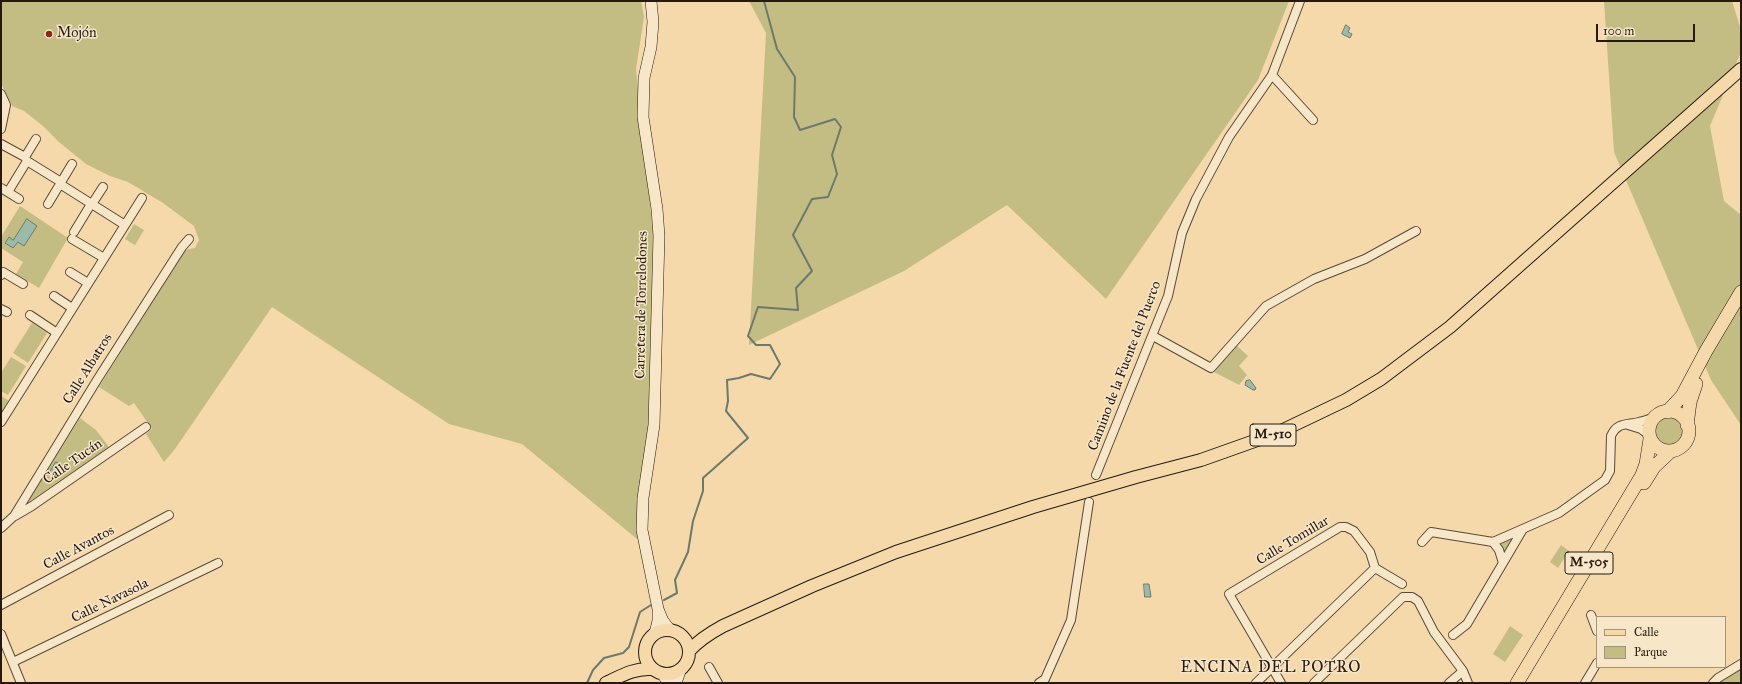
<!DOCTYPE html>
<meta charset="utf-8">
<style>
body{margin:0}
#map{position:relative;width:1742px;height:684px;overflow:hidden;background:#f5d9aa;font-family:"IM FELL Great Primer",serif}
canvas{display:block}
.frame{position:absolute;inset:0;border:2px solid #251912;pointer-events:none}
.legend{position:absolute;left:1596px;top:616px;width:130px;height:52px;box-sizing:border-box;background:#f8e6c8;border:1px solid #a4947f;margin:0;padding:5px 7px;list-style:none;font-size:12px;color:#251912}
.legend li{display:flex;align-items:center;gap:8px;height:20px}
.legend b{width:20px;border:1px solid #a4947f}
.scale{position:absolute;left:1596px;top:24px;width:99px;height:18px;box-sizing:border-box;border:2px solid #251912;border-top:0;padding-left:5px;font-size:12px;line-height:14px;white-space:nowrap;color:#251912;-webkit-text-stroke:3px #f8e6c8;paint-order:stroke}
</style>
<div id="map">
<canvas width="1742" height="684"></canvas>
<div class="frame"></div>
<ul class="legend">
<li><b style="height:5px;background:#f5d9aa"></b>Calle</li>
<li><b style="height:11px;background:#c4bd83"></b>Parque</li>
</ul>
<div class="scale">100 m</div>
</div>
<script>
const ctx = document.querySelector('canvas').getContext('2d');
ctx.lineJoin = 'round';
function fillPath(path, color) { ctx.fillStyle = color; ctx.fill(path, 'evenodd'); }
function strokePath(path, color, width, dash) { ctx.strokeStyle = color; ctx.lineWidth = width; ctx.lineCap = dash ? 'butt' : 'round'; ctx.setLineDash(dash || []); ctx.stroke(path); }
function write(font, color, halo, rows, align = 'center') {
  ctx.font = font + ' "IM FELL Great Primer",serif'; ctx.lineWidth = 3; ctx.setLineDash([]); ctx.textBaseline = 'middle'; ctx.strokeStyle = halo; ctx.fillStyle = color; for (const [text, x, y, turn = 0] of rows) {
    ctx.save(); ctx.translate(x, y); ctx.rotate((+turn || 0) * Math.PI / 180); ctx.textAlign = isNaN(turn) ? turn : align; if (halo) ctx.strokeText(text, 0, 0); ctx.fillText(text, 0, 0); ctx.restore();
  }
}
fillPath(new Path2D(`
 M1,1H641L644,17L636,69L653,232L649,430L637,539L522,444L449,424L272,307L175,449L164,462L146,434L152,429L134,403L129,406L99,387L185,250L195,248L199,240L194,226L163,203L128,182L110,176L86,164L59,142L43,126L24,111L12,106L1,83Z
 M749,1H1289L1258,80L1106,299L1007,205L904,271L749,345L766,33Z
 M1604,1H1732L1741,30V52L1710,126L1724,201L1741,215V425L1711,380L1614,152Z
 M20,206L68,238L39,288L16,274L23,262L1,248V237Z
 M134,224L144,230L135,245L125,239Z
 M32,323L47,333L28,363L13,353Z
 M1236,345L1248,356L1239,366L1247,375L1239,385L1214,372Z
 M11,357L26,366L8,395L1,391V373Z
 M1,396L9,401L1,413Z
 M1655 432a14 14 0 1 1 28 0a14 14 0 1 1-28 0Z
 M80,418L96,430L109,447L30,501L29,500Z
 M1516,536L1505,554L1498,543Z
 M1561,545L1569,551L1558,568L1550,562Z
 M1510,626L1523,635L1505,662L1493,654Z
 M1741,668V683H1717Z`), '#c4bd83');
const water = new Path2D(`
 M1346,25L1350,28L1348,32L1352,34L1350,38L1342,34Z
 M27,219L37,226L24,246L18,242L13,248L5,243L9,237L13,240Z
 M1250,380L1256,388L1255,390H1253L1245,385L1246,381Z
 M56,462L62,465L56,476L50,472Z
 M1144,584H1149L1151,597H1145Z`);
fillPath(water, '#9cbaa9');
strokePath(water, '#6c7a6d', 1);
strokePath(new Path2D(`
 M664,600L677,593L675,580L688,552L693,521L703,491V478L748,438L726,411L728,401L727,380L739,378L751,374L770,379L780,364L770,345H756L748,336L758,307L798,310L796,288L812,271L793,235L812,199L828,197L837,174L832,155L841,127L835,119L800,130L794,117L795,77L777,49L764,1
 M587,683L593,670L604,658L623,653L629,647L640,612L651,605`), '#6c7a6d', 2);
const minor = new Path2D(`
 M1272,75L1313,120
 M1,94L6,105L1,129
 M1,144L25,157L27,161L61,182
 M25,157L36,139
 M60,184L125,225
 M1,188L19,199
 M8,192L27,161
 M48,204L72,164
 M92,204L103,187
 M74,232L91,204
 M72,239L104,258
 M70,272L88,283
 M1,275L3,272L23,284
 M54,296L72,308
 M1,309L7,312
 M30,315L57,333
 M1153,336L1211,368L1266,306L1314,279L1365,259L1416,231
 M1,422L142,198
 M1628,425L1641,429L1649,435
 M1096,475L1168,296L1182,233L1196,199L1229,137L1272,75L1300,1
 M15,516L32,506L146,427
 M1,528L14,516L97,380L182,247L189,239
 M1422,542L1431,532L1493,542L1559,513L1605,480L1610,471L1611,436C1617,422 1627,425 1639,422C1644,421 1649,419 1655,417
 M1503,563L1523,529
 M1,605L169,515
 M1591,615L1597,631
 M1,634L21,683
 M1453,635L1467,624L1503,563L1499,550L1493,542
 M13,662L218,563
 M709,667L718,683
 M1039,683L1045,679L1071,620L1089,502
 M1256,683L1375,568
 M1281,683L1229,594L1340,527H1346L1354,531L1370,552L1375,568L1402,584
 M1314,683L1403,597H1412L1418,601L1434,632L1463,671L1468,683
 M1449,683L1463,671
 M1585,683L1597,663
 M1713,683L1718,678L1741,664`);
const secondary = new Path2D(`
 M651,1L653,22L651,47L644,78L643,117L657,209L659,236L654,425L643,498L642,530L658,609L663,621L670,630
 M655,633L658,621V611
 M663,675L669,683
 M676,683L680,671`);
const primary = new Path2D(`
 M645 652a22 22 0 1 1 44 0a22 22 0 1 1-44 0Z
 M689,651C699,640 710,633 723,626L812,586L896,552L1033,507L1136,477L1201,460L1277,433L1346,400L1381,379L1450,327L1741,69
 M606,683C621,676 634,668 651,669`);
const trunk = new Path2D(`
 M1649 431a20 20 0 1 1 40 0a20 20 0 1 1-40 0Z
 M1667,412L1682,396L1706,351L1741,292
 M1687,425L1690,402L1696,384
 M1644,483L1654,467L1671,451
 M1517,683L1642,475L1646,464L1650,439`);
strokePath(minor, '#594938', 10);
strokePath(secondary, '#251912', 12);
strokePath(primary, '#251912', 14);
strokePath(trunk, '#251912', 14);
strokePath(minor, '#f8e6c8', 8);
strokePath(secondary, '#f8e6c8', 11);
strokePath(primary, '#f5d9aa', 12);
strokePath(trunk, '#f5d9aa', 13);
for (const [x, y, r, color] of [
 [49,34,4,"#8f2418"]
]) { const dot = new Path2D(); dot.arc(x, y, r, 0, 2 * Math.PI); ctx.fillStyle = color; ctx.fill(dot); strokePath(dot, '#f8e6c8', 1.5); }
for (const [x, y, w] of [
 [1273,435,46],
 [1589,563,48]
]) { const box = new Path2D(); box.roundRect(x - w / 2, y - 11, w, 22, 3); ctx.fillStyle = '#f8e6c8'; ctx.fill(box); strokePath(box, '#251912', 1); }
write('bold 13px', '#251912', null, [
 ["M-510",1273,435],
 ["M-505",1589,563]
]);
write('14px', '#251912', '#f8e6c8', [
 ["Mojón",57,34]
], 'left');
write('14px', '#251912', '#f8e6c8', [
 ["Carretera de Torrelodones",642,305,-89],
 ["Camino de la Fuente del Puerco",1125,366,-69],
 ["Calle Albatros",88,369,-58],
 ["Calle Tucán",73,462,-35],
 ["Calle Tomillar",1293,541,-31],
 ["Calle Avantos",79,548,-28],
 ["Calle Navasola",110,601,-26]
]);
ctx.letterSpacing = '1px';
write('16px', '#251912', '#f8e6c8', [
 ["ENCINA DEL POTRO",1271,668]
]);
ctx.letterSpacing = '0px';
</script>
